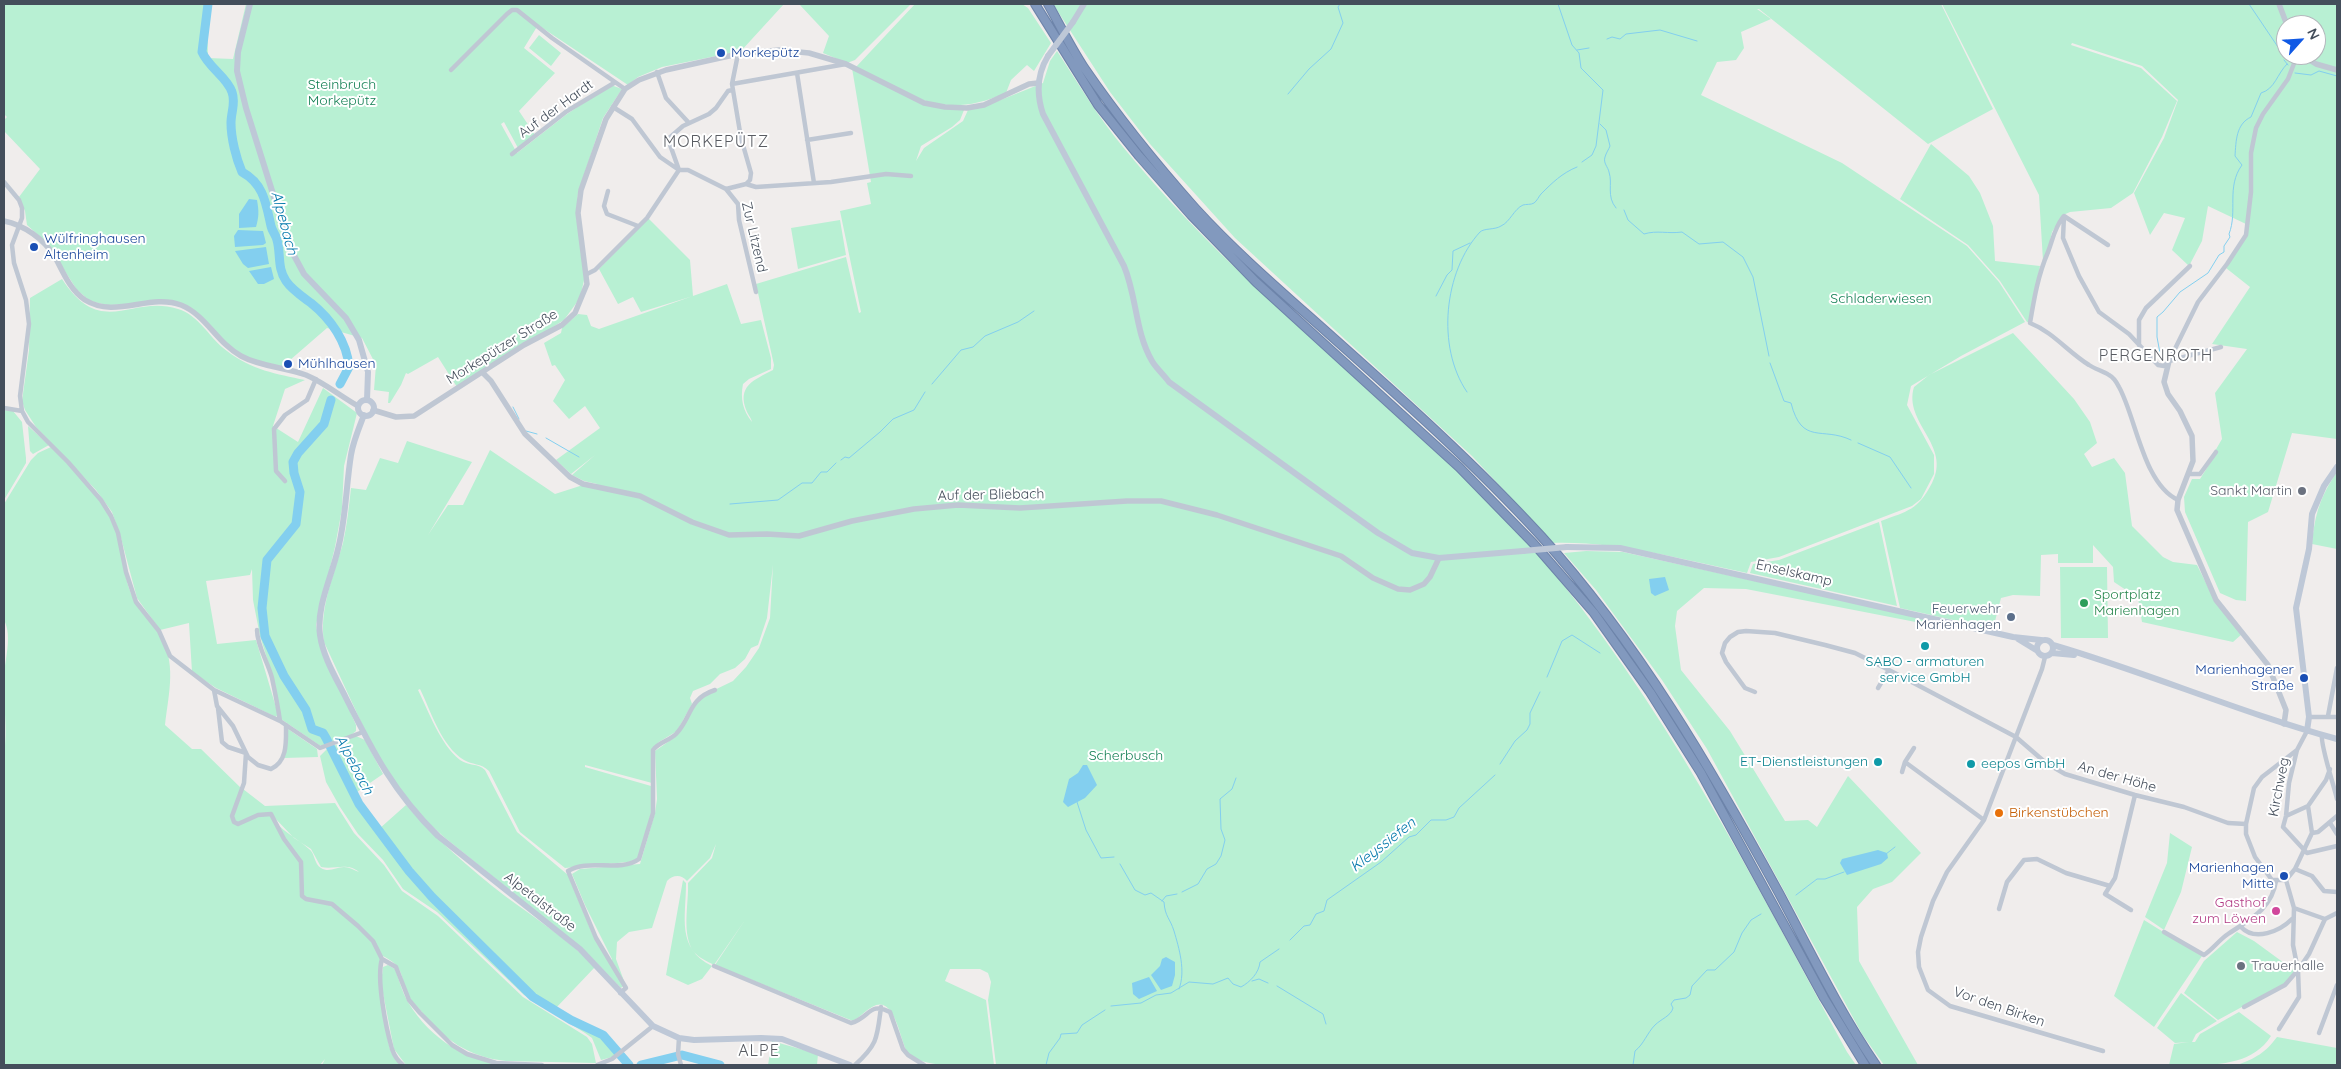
<!DOCTYPE html>
<meta charset="utf-8">
<style>
body{margin:0}
#map{position:relative;width:2341px;height:1069px;overflow:hidden;background:#f0edec;font-family:Quicksand,sans-serif}
canvas{display:block}
.frame{position:absolute;inset:0;border:5px solid #444e5b;pointer-events:none}
.north{position:absolute;left:2276px;top:15px;width:50px;height:50px;box-sizing:border-box;background:#fff;border:1px solid #b4b8bd;border-radius:50%;rotate:64deg;font-size:14px;font-weight:700;line-height:20px;text-align:center;color:#444e5b}
.north::after{content:'';display:block;margin:auto;width:18px;height:22px;background:#115ae5;clip-path:polygon(50% 0,100% 100%,50% 72%,0 100%)}
</style>
<div id="map">
<canvas width="2341" height="1069"></canvas>
<div class="frame"></div>
<div class="north">N</div>
</div>
<script>
const ctx = document.querySelector('canvas').getContext('2d');
ctx.lineJoin = 'round';
function fillPath(path, color) { ctx.fillStyle = color; ctx.fill(path, 'evenodd'); }
function strokePath(path, color, width, dash) { ctx.strokeStyle = color; ctx.lineWidth = width; ctx.lineCap = dash ? 'butt' : 'round'; ctx.setLineDash(dash || []); ctx.stroke(path); }
function write(font, color, halo, rows, align = 'center') {
  ctx.font = font + ' Quicksand,sans-serif'; ctx.lineWidth = 4; ctx.setLineDash([]); ctx.textBaseline = 'middle'; ctx.strokeStyle = halo; ctx.fillStyle = color; for (const [text, x, y, turn = 0] of rows) {
    ctx.save(); ctx.translate(x, y); ctx.rotate((+turn || 0) * Math.PI / 180); ctx.textAlign = isNaN(turn) ? turn : align; if (halo) ctx.strokeText(text, 0, 0); ctx.fillText(text, 0, 0); ctx.restore();
  }
}
fillPath(new Path2D(`
 M4,4H209L207,6L208,58L233,59L246,4H784L741,51L662,67L638,77L628,85L538,25L524,48L555,73L519,111L535,135L518,148L504,122L501,124L517,153L567,114L611,85L622,89L603,118L578,193L576,215L585,276L580,298L564,320L457,387L438,357L408,374L406,373L401,385L390,403H388L389,392L374,390L376,365L362,338L327,328L282,367L248,358L233,349L180,303L107,305L90,301L77,290L47,243L27,225L25,211L19,197L40,169L4,131V120L7,117L4,114Z
 M799,4H911L855,60L847,63L823,53L829,36Z
 M915,4H1022L1028,8L1051,43L1034,71L1027,65L1011,80L1006,93C941,121 913,96 856,67Z
 M1053,4H1941L1993,109L1928,144L1759,9H1757L1771,19L1741,32L1744,48L1736,60L1717,62L1701,95L1842,163L1967,246L1999,282L2025,322L1961,356L1911,386L1907,405L1934,455V474L1921,499L1912,506L1779,557L1751,562L1747,573C1683,560 1619,541 1553,543L1472,456L1235,238L1150,144L1110,92Z
 M1942,4H2337V439L2292,433L2268,512L2248,522L2246,601L2236,600L2220,593L2185,512L2184,497L2192,479H2200L2217,452L2215,451L2222,439L2215,393L2247,349L2212,344L2250,287L2226,268L2246,236V224L2208,206L2202,241L2189,266L2172,250L2185,218L2164,213L2150,235L2134,193L2164,138L2178,100L2142,66L2072,43L2071,45L2141,68L2177,101L2162,137L2133,193L2111,208L2070,212L2063,215L2052,232L2048,250L2043,261L2039,195ZM2286,25H2316V55H2286Z
 M539,35L561,53L551,66L529,48Z
 M1057,51C1078,83 1098,117 1123,147C1163,196 1209,244 1256,287C1333,359 1415,426 1489,502C1503,517 1519,532 1533,548C1663,700 1752,877 1847,1052L1856,1065H996L988,1000L991,982L988,973L980,969H950L945,981L986,1000L994,1065C968,1065 932,1069 910,1056C900,1048 897,992 872,1007C865,1011 860,1017 853,1021L715,965L745,920L714,965C707,961 699,958 694,952C681,935 689,903 688,883L712,858L716,844L710,858L687,881C681,874 673,875 667,881L652,928L629,932L617,942L616,959L624,981L611,961L612,959L585,905L572,874L580,869L640,864L655,813L657,799L655,751L675,737L702,696L733,681L746,667L759,648L770,618L773,565L767,618L758,645L751,648L745,659L735,668L720,674L710,684L693,691L690,698L692,704L677,731L659,742L651,752L652,783L585,765V767L651,786L653,806L638,859L628,862L565,868L520,832L489,771C481,763 472,765 464,760C441,746 431,711 420,689L418,690C429,712 440,744 460,760C468,766 478,763 485,770L517,832L568,875L592,933L623,986L621,988L585,951L444,837L421,816L396,786L368,737L324,642C319,608 334,575 343,543C347,525 349,506 351,488L366,490L380,458L398,463L407,441L472,462L428,535L448,505H463L490,450L555,494L583,485L597,484L584,481L572,475L595,455L571,474L556,460L600,428L585,406L569,419L553,401L565,380L555,365L552,366L544,343L561,333L562,328L578,314L587,315L591,326L599,329L727,284L741,324L761,320L771,358V369L749,379L743,384C740,399 743,411 752,422C751,418 749,416 747,412C736,386 754,380 773,370L774,365L756,284L846,257L859,313L861,312L840,211L871,204L867,183L871,182L852,68L925,105L964,110L960,120L952,127L921,146L916,161L924,148L963,121L968,110L983,107L1043,83L1050,61Z
 M1931,144L1969,176L1980,193L1993,226L1995,261L2040,266L2029,322H2027L2000,281L1968,245L1900,199Z
 M648,218L690,260L693,296L641,312L633,297L618,304L599,269Z
 M840,220L846,255L798,269L791,228Z
 M62,279C102,340 131,294 178,309C199,315 210,339 227,351C252,370 276,374 305,380L285,389L273,426L298,442L323,388L357,413L344,466L342,509L335,547L316,625L319,642L356,725V731L350,736L323,746L319,745L281,719L275,684L260,636L253,600L252,569L250,575L206,581L217,644L256,640L278,714L276,717L216,688L192,672L189,623L160,630L137,598L121,538L112,512L96,490L36,427L25,410L22,401L29,350L30,298Z
 M2013,333L2074,399L2090,422L2097,443L2084,454L2092,467L2114,458L2125,473L2132,526L2163,557L2173,562L2197,565L2216,603L2242,634L2233,642L2142,622L2138,598L2114,582L2113,567L2093,545V563H2058V554L2041,555L2040,596L2013,595L2001,598L1993,629L1900,608L1881,521C1908,511 1918,510 1932,483C1952,445 1903,423 1914,387L1929,375Z
 M4,410L13,411L22,422L26,458V463L4,500Z
 M28,426L49,445L33,454L30,451Z
 M51,447C76,471 108,500 117,535C123,557 124,582 135,602C141,613 152,621 159,632C177,663 169,691 165,725L192,749H201L242,789L232,816L234,823L238,825L259,815H271C280,831 296,837 309,849C315,853 314,864 321,868C329,873 336,867 344,867C349,867 354,870 359,872C347,862 335,870 321,867L311,849L294,838L271,814H258L238,824L234,822L233,816L243,789L265,806L335,803L354,833L384,865L402,891L438,916L523,997L587,1037L592,1044L596,1063L506,1061C469,1057 444,1040 421,1011C417,1006 410,1000 407,993C400,974 404,967 383,956C373,968 386,1032 390,1049C392,1055 396,1061 401,1065H322L325,1059L320,1065H4V754C8,729 3,704 4,679C4,661 13,637 4,620V504L31,460L38,453Z
 M2337,472V549L2312,544C2315,514 2320,497 2337,472Z
 M1879,522L1897,606L1750,573L1753,564L1779,560Z
 M1586,551L1623,552L1927,619L1926,624L1746,589L1704,588L1677,611L1675,626L1681,670L1730,731L1785,821L1808,820L1817,827L1848,776L1921,853L1892,882L1873,889L1857,907L1859,961L1918,1065H1884L1862,1034L1707,749L1662,680L1596,590L1564,553Z
 M2060,567H2107L2108,638H2061Z
 M288,729L317,749L318,757L284,758Z
 M356,736L365,740L383,774L354,794L379,829L406,805C435,838 470,869 505,896C536,919 568,939 595,967L555,1009L618,1048L620,1050L612,1057L601,1060L592,1038L585,1033L524,995L437,912L403,889L383,860L358,834L340,807L326,782L320,756L327,749Z
 M2170,833L2192,847L2181,892L2164,930L2145,917L2167,863Z
 M683,880L686,883C686,918 676,948 712,966L702,979L688,985L666,975Z
 M2144,920L2202,956L2154,1027L2114,996Z
 M2237,932L2254,941L2295,971L2284,984L2218,1020L2184,993L2204,961Z
 M388,965L395,969C399,979 402,992 408,1002C431,1040 467,1062 511,1065H406L394,1049L381,983L383,967Z
 M2181,993L2217,1021L2196,1034L2192,1042H2195L2200,1034L2239,1012L2271,1036C2250,1069 2206,1065 2169,1065L2174,1044L2189,1042L2175,1043L2157,1028Z
 M2277,1037L2337,1048V1065H2237C2256,1058 2265,1053 2277,1037Z
 M772,1041L818,1054L817,1065H768Z`), '#b8f0d3');
fillPath(new Path2D(`
 M249,199L257,200C259,211 259,217 256,227L239,228V214Z
 M238,230L263,231L266,243L263,245L235,247L234,236Z
 M266,247L269,264L248,268L243,264L235,251Z
 M271,267L274,279L264,284H258L249,271Z
 M1665,577L1669,590L1655,596L1651,593L1649,579Z
 M1083,765H1087L1097,785L1085,798L1068,807L1063,802L1069,779L1078,773Z
 M1878,850L1887,853L1888,858L1881,864L1847,875L1840,863L1842,859Z
 M1166,957L1175,962V975L1172,986L1161,990L1151,975L1160,966L1162,959Z
 M1149,977L1157,991L1139,999L1133,994L1132,983Z`), '#83cfef');
strokePath(new Path2D(`
 M1558,4L1572,45L1579,53L1581,68L1603,90L1596,146L1592,155L1582,162
 M2249,4L2282,53
 M1607,39L1612,37L1620,39L1626,34L1660,30L1697,41
 M1577,50L1589,48
 M2284,60L2288,65
 M2295,73L2311,75L2319,71L2337,76
 M1288,94L1309,69L1331,49L1343,23L1338,7L1340,4
 M1600,124L1606,130L1610,146C1609,149 1606,153 1605,157C1603,163 1608,167 1609,172C1613,184 1606,196 1616,208
 M1624,210L1628,220L1644,234C1657,230 1668,234 1682,232L1699,244L1723,242L1743,257L1753,277L1769,356
 M1436,296L1447,275L1452,270L1453,251L1470,243
 M2160,353L2157,337V317L2163,312L2180,292L2208,273L2219,255L2224,252V246L2230,237L2229,234C2238,211 2226,187 2242,165L2235,156C2236,141 2236,124 2251,117L2261,93C2275,89 2277,74 2287,64
 M1770,363L1784,401L1791,403C1802,446 1822,426 1851,440
 M451,374H463
 M932,384L961,350L973,347L985,336L1018,322L1034,311
 M1467,392C1436,347 1444,271 1480,232C1484,228 1495,230 1501,226C1510,222 1514,209 1523,205C1526,204 1531,205 1534,203C1537,201 1539,196 1541,194C1552,183 1562,173 1577,167
 M513,407L519,419
 M526,431L537,434
 M546,438L579,457
 M1858,443L1890,457L1911,488
 M841,460L845,457L849,458L880,432L893,419L914,410L925,392
 M730,504L778,500L802,483H812L821,472H827L836,463
 M1547,677L1562,641L1572,635L1600,653
 M1500,764L1515,741L1527,730L1530,724V713L1540,692
 M1077,802L1086,830L1101,858L1114,857
 M1886,854L1895,847
 M1120,864L1135,890L1145,895L1151,893L1164,902C1165,917 1170,918 1174,931C1179,948 1186,971 1179,989
 M1182,892L1198,884L1207,869L1216,864L1221,856L1225,840L1221,829L1220,799L1232,789L1236,778
 M1796,895L1817,879H1825L1844,872
 M1162,901L1166,896L1177,894
 M1290,940L1304,926L1310,925L1316,914L1324,911L1327,900L1381,862L1409,837L1416,835L1431,820H1446L1454,817L1459,808L1495,775
 M1252,981L1259,979L1268,983
 M1277,986L1323,1014L1326,1024
 M1111,1006L1141,1003L1156,995L1171,993L1189,982L1213,984L1228,978L1233,984L1241,987C1250,982 1259,973 1260,962L1279,949
 M1046,1065L1049,1053L1060,1038L1061,1034L1077,1033L1082,1025L1105,1010
 M1633,1065L1635,1051C1644,1044 1647,1033 1655,1025C1661,1019 1671,1016 1673,1008L1671,1004L1674,1000L1686,998L1690,995L1692,986L1707,970H1715L1734,952L1742,933L1751,920L1761,914`), '#83cfef', 1);
strokePath(new Path2D(`
 M208,4L202,52C209,68 227,77 232,92C236,103 231,112 231,123C231,138 236,158 242,172C264,184 266,204 271,226C272,231 276,235 277,240C281,254 277,268 286,281C292,290 303,297 311,303C331,319 347,342 349,367L340,384
 M331,400L324,424L298,453L293,462L294,473L300,492L296,524L267,560L262,608L265,636L284,676L306,710L312,729L323,733L326,738L359,804L409,871L432,897L533,997L571,1020L603,1035L629,1065
 M641,1065L682,1055L720,1065`), '#83cfef', 9);
const motorway = new Path2D(`
 M1035,4L1098,105L1139,156L1191,215L1256,282L1459,467L1534,544L1594,613L1650,692L1701,773L1824,998L1865,1065
 M1048,4C1060,25 1071,48 1085,69C1118,117 1156,164 1195,208C1236,253 1283,293 1329,334C1402,399 1475,464 1541,536C1638,643 1711,768 1779,893C1810,951 1839,1011 1876,1065`);
strokePath(motorway, '#6d84aa', 10);
strokePath(new Path2D(`
 M451,70L507,14L512,10H517L552,38L625,89
 M657,72L666,98L689,123
 M797,73L814,183
 M732,84L846,64
 M613,107L632,119L660,157L679,170H688L726,189L746,184L750,180L751,173L741,138L732,84L738,54
 M807,140L851,133
 M512,154L567,111L614,83
 M4,182L19,200L22,208V218L12,245L14,263L26,300L29,324L20,396L22,411L28,422L68,462L101,500L111,516L118,533L126,572L136,602L159,631L170,656L214,690L280,721L320,748L363,732
 M746,184L756,187L831,182L886,174L911,176
 M726,189L738,204L739,220L756,292
 M608,191L604,206L607,214L638,226
 M2063,217C2054,229 2053,239 2048,252C2038,275 2034,299 2030,323C2053,332 2068,352 2089,365C2095,369 2103,371 2109,375C2113,377 2117,383 2119,387C2136,417 2143,484 2178,500
 M2108,245L2064,216L2063,238L2079,276L2099,312L2129,334L2158,365L2164,366L2169,361L2198,302L2227,264L2246,235L2251,192V153L2256,128L2263,114L2288,79L2295,61L2301,55
 M587,274L595,270L647,218L679,170L668,139L683,126L709,114L716,108L728,91L732,90
 M2139,345V320L2146,308L2190,266
 M2169,361L2221,347
 M4,408L22,411
 M2189,474H2200L2216,452
 M285,481L276,471L274,429L285,415L307,400L316,379
 M257,630C257,646 268,662 272,678C275,692 278,707 280,721
 M2045,657L2042,669L1984,820L1947,872L1933,901L1921,937L1918,952L1919,967L1928,990L1950,1006L2103,1051
 M1878,688L1889,670
 M214,690L217,706L233,726L248,757L258,765L271,769C288,761 286,741 286,725
 M1755,692L1745,688L1726,662L1722,653L1725,643L1730,637L1738,632L1746,631L1775,633L1825,645L1855,653L1889,670L2016,737L2046,763L2065,774L2135,795L2184,807L2228,823L2246,824
 M218,708L222,742L228,747L246,753
 M2328,716L2337,668
 M2309,717H2337
 M2307,731L2297,750L2262,777L2254,788L2246,824V834L2255,857L2272,880H2286L2295,869L2312,833L2308,806L2326,780L2330,769
 M2322,735C2320,744 2334,786 2337,799
 M1914,748L1905,762L1984,820
 M2297,750L2289,783L2286,816L2283,827L2307,853L2337,846
 M246,753L244,783L232,816L234,822L238,824L258,815L271,814L284,839L301,862L302,896L306,899L332,904L358,926L373,941L382,959L396,967L409,1000L420,1013L452,1045L467,1054L496,1063L542,1065
 M1902,772L1905,762
 M2286,816L2308,806
 M2330,823L2337,834
 M2312,833L2318,832L2337,816
 M2295,869L2312,876L2324,891L2337,892
 M2110,886L2105,894L2131,910
 M2294,908L2325,919
 M1999,909L2007,882L2024,860L2037,859L2066,873L2110,886L2115,878L2135,795
 M2241,927C2255,942 2280,931 2292,919
 M2164,932L2204,955C2213,949 2219,940 2228,934C2249,920 2272,909 2276,881
 M382,959C376,979 386,1028 392,1049C394,1055 398,1061 403,1065
 M714,966L851,1023C870,1018 869,1001 890,1012L903,1049L908,1055L924,1065
 M620,993L626,988L596,938L568,871C588,858 620,873 639,859L653,813V750C659,742 669,741 676,734C692,717 688,699 715,690
 M2244,1007L2285,985L2298,970L2309,954L2325,919L2337,913
 M2279,1029L2299,997L2298,970L2293,945L2294,908L2286,880
 M2319,1033L2337,985
 M679,1038L678,1054L681,1065
 M597,1065L612,1059L653,1026
 M855,1065C878,1044 877,1038 881,1007`), '#bfc7d3', 4.5);
strokePath(new Path2D(`
 M2279,4L2287,25
 M2301,55L2316,64L2337,70
 M4,221C24,225 44,239 55,257C63,272 70,290 85,300C116,319 149,293 181,305C206,315 217,343 241,356C261,367 285,367 306,375C325,383 340,396 358,406
 M2169,361L2164,382L2168,394L2180,411L2192,436L2193,461L2178,500L2177,510L2216,600L2268,665L2286,710L2284,724
 M483,373L491,381L525,434L570,477L583,484L640,496L692,522L729,535L767,534L799,536L852,521L914,509L958,505L1020,508L1127,501H1161L1217,515L1341,556L1373,578L1398,589L1410,590L1424,584L1430,577L1439,558
 M373,410L396,417L414,416L524,345L562,325L575,313L587,284L578,213L581,190L606,119L625,89L639,80L666,70L738,54L779,50L809,53L846,64L924,103L945,107L967,108L984,105L1029,84L1038,83`), '#bfc7d3', 5.5);
strokePath(new Path2D(`
 M250,4L238,52L237,71L246,108L290,248L304,274L346,318L359,340L368,372L367,400
 M1073,22L1084,4
 M1048,56C1037,74 1036,93 1043,114L1124,266C1137,297 1135,332 1152,361C1156,368 1164,375 1169,382L1325,495L1378,533L1412,553L1439,558L1523,551
 M358 408a8 8 0 1 1 16 0a8 8 0 1 1-16 0Z
 M364,415C359,428 353,442 351,455C346,486 346,518 338,549C332,576 316,607 320,635C323,657 336,678 346,698C373,752 394,793 438,836L580,949L653,1026L679,1038L694,1040L761,1038L782,1039L850,1065
 M1567,547L1620,548L2013,637L2041,640
 M2018,639L2036,650
 M2037 648a8 8 0 1 1 16 0a8 8 0 1 1-16 0Z
 M2053,645C2149,673 2241,713 2337,739
 M2052,653L2074,655
 M2307,731L2309,717L2296,608L2309,549L2312,514L2324,486L2337,467`), '#bec8d7', 6);
strokePath(motorway, '#8299be', 8);
strokePath(new Path2D(`
 M1048,56L1073,22
 M1523,551L1567,547`), '#bec8d7', 6);
for (const [x, y, r, color] of [
 [721,53,5,"#1a4fb4"],
 [34,247,5,"#1a4fb4"],
 [288,364,5,"#1a4fb4"],
 [2302,491,5,"#6b7280"],
 [2084,603,5,"#2e9e5b"],
 [2011,617,5,"#5c6f8a"],
 [1925,646,5,"#0f9aa8"],
 [2304,678,5,"#1a4fb4"],
 [1878,762,5,"#0f9aa8"],
 [1971,764,5,"#0f9aa8"],
 [1999,813,5,"#e8710a"],
 [2284,876,5,"#1a4fb4"],
 [2276,911,5,"#d1479c"],
 [2241,966,5,"#6b7280"]
]) { const dot = new Path2D(); dot.arc(x, y, r, 0, 2 * Math.PI); ctx.fillStyle = color; ctx.fill(dot); strokePath(dot, '#fff', 2); }
write('14px', '#164399', '#fff', [
 ["Morkepütz",731,53],
 ["Wülfringhausen",44,239],
 ["Altenheim",44,255],
 ["Mühlhausen",298,364],
 ["Marienhagener",2294,670,"right"],
 ["Straße",2294,686,"right"],
 ["Marienhagen",2274,868,"right"],
 ["Mitte",2274,884,"right"]
], 'left');
write('14px', '#127f53', '#fff', [
 ["Steinbruch",342,85],
 ["Morkepütz",342,101],
 ["Schladerwiesen",1881,299],
 ["Scherbusch",1126,756]
]);
write('14px', '#444e5b', '#fff', [
 ["Auf der Hardt",556,109,-36],
 ["Zur Litzend",754,237,77],
 ["Morkepützer Straße",502,347,-32],
 ["Auf der Bliebach",991,495,-1],
 ["Enselskamp",1794,573,13],
 ["An der Höhe",2117,777,16],
 ["Kirchweg",2279,787,-79],
 ["Alpetalstraße",540,902,38],
 ["Vor den Birken",1999,1007,19]
]);
write('14px', '#5b616d', '#fff', [
 ["Sankt Martin",2292,491],
 ["Trauerhalle",2251,966,"left"]
], 'right');
write('14px', '#27864d', '#fff', [
 ["Sportplatz",2094,595],
 ["Marienhagen",2094,611]
], 'left');
write('14px', '#4e5e75', '#fff', [
 ["Feuerwehr",2001,609],
 ["Marienhagen",2001,625]
], 'right');
write('14px', '#0d838f', '#fff', [
 ["SABO - armaturen",1925,662],
 ["service GmbH",1925,678],
 ["ET-Dienstleistungen",1868,762,"right"],
 ["eepos GmbH",1981,764,"left"]
]);
write('14px', '#c56008', '#fff', [
 ["Birkenstübchen",2009,813]
], 'left');
write('14px', '#b23c85', '#fff', [
 ["Gasthof",2266,903],
 ["zum Löwen",2266,919]
], 'right');
write('italic 15px', '#067aac', '#fff', [
 ["Alpebach",284,223,75],
 ["Alpebach",354,765,62],
 ["Kleyssiefen",1383,845,-38]
]);
ctx.letterSpacing = '1px';
write('16px', '#595c62', '#fff', [
 ["MORKEPÜTZ",716,142],
 ["PERGENROTH",2156,356],
 ["ALPE",759,1051]
]);
ctx.letterSpacing = '0px';
</script>
